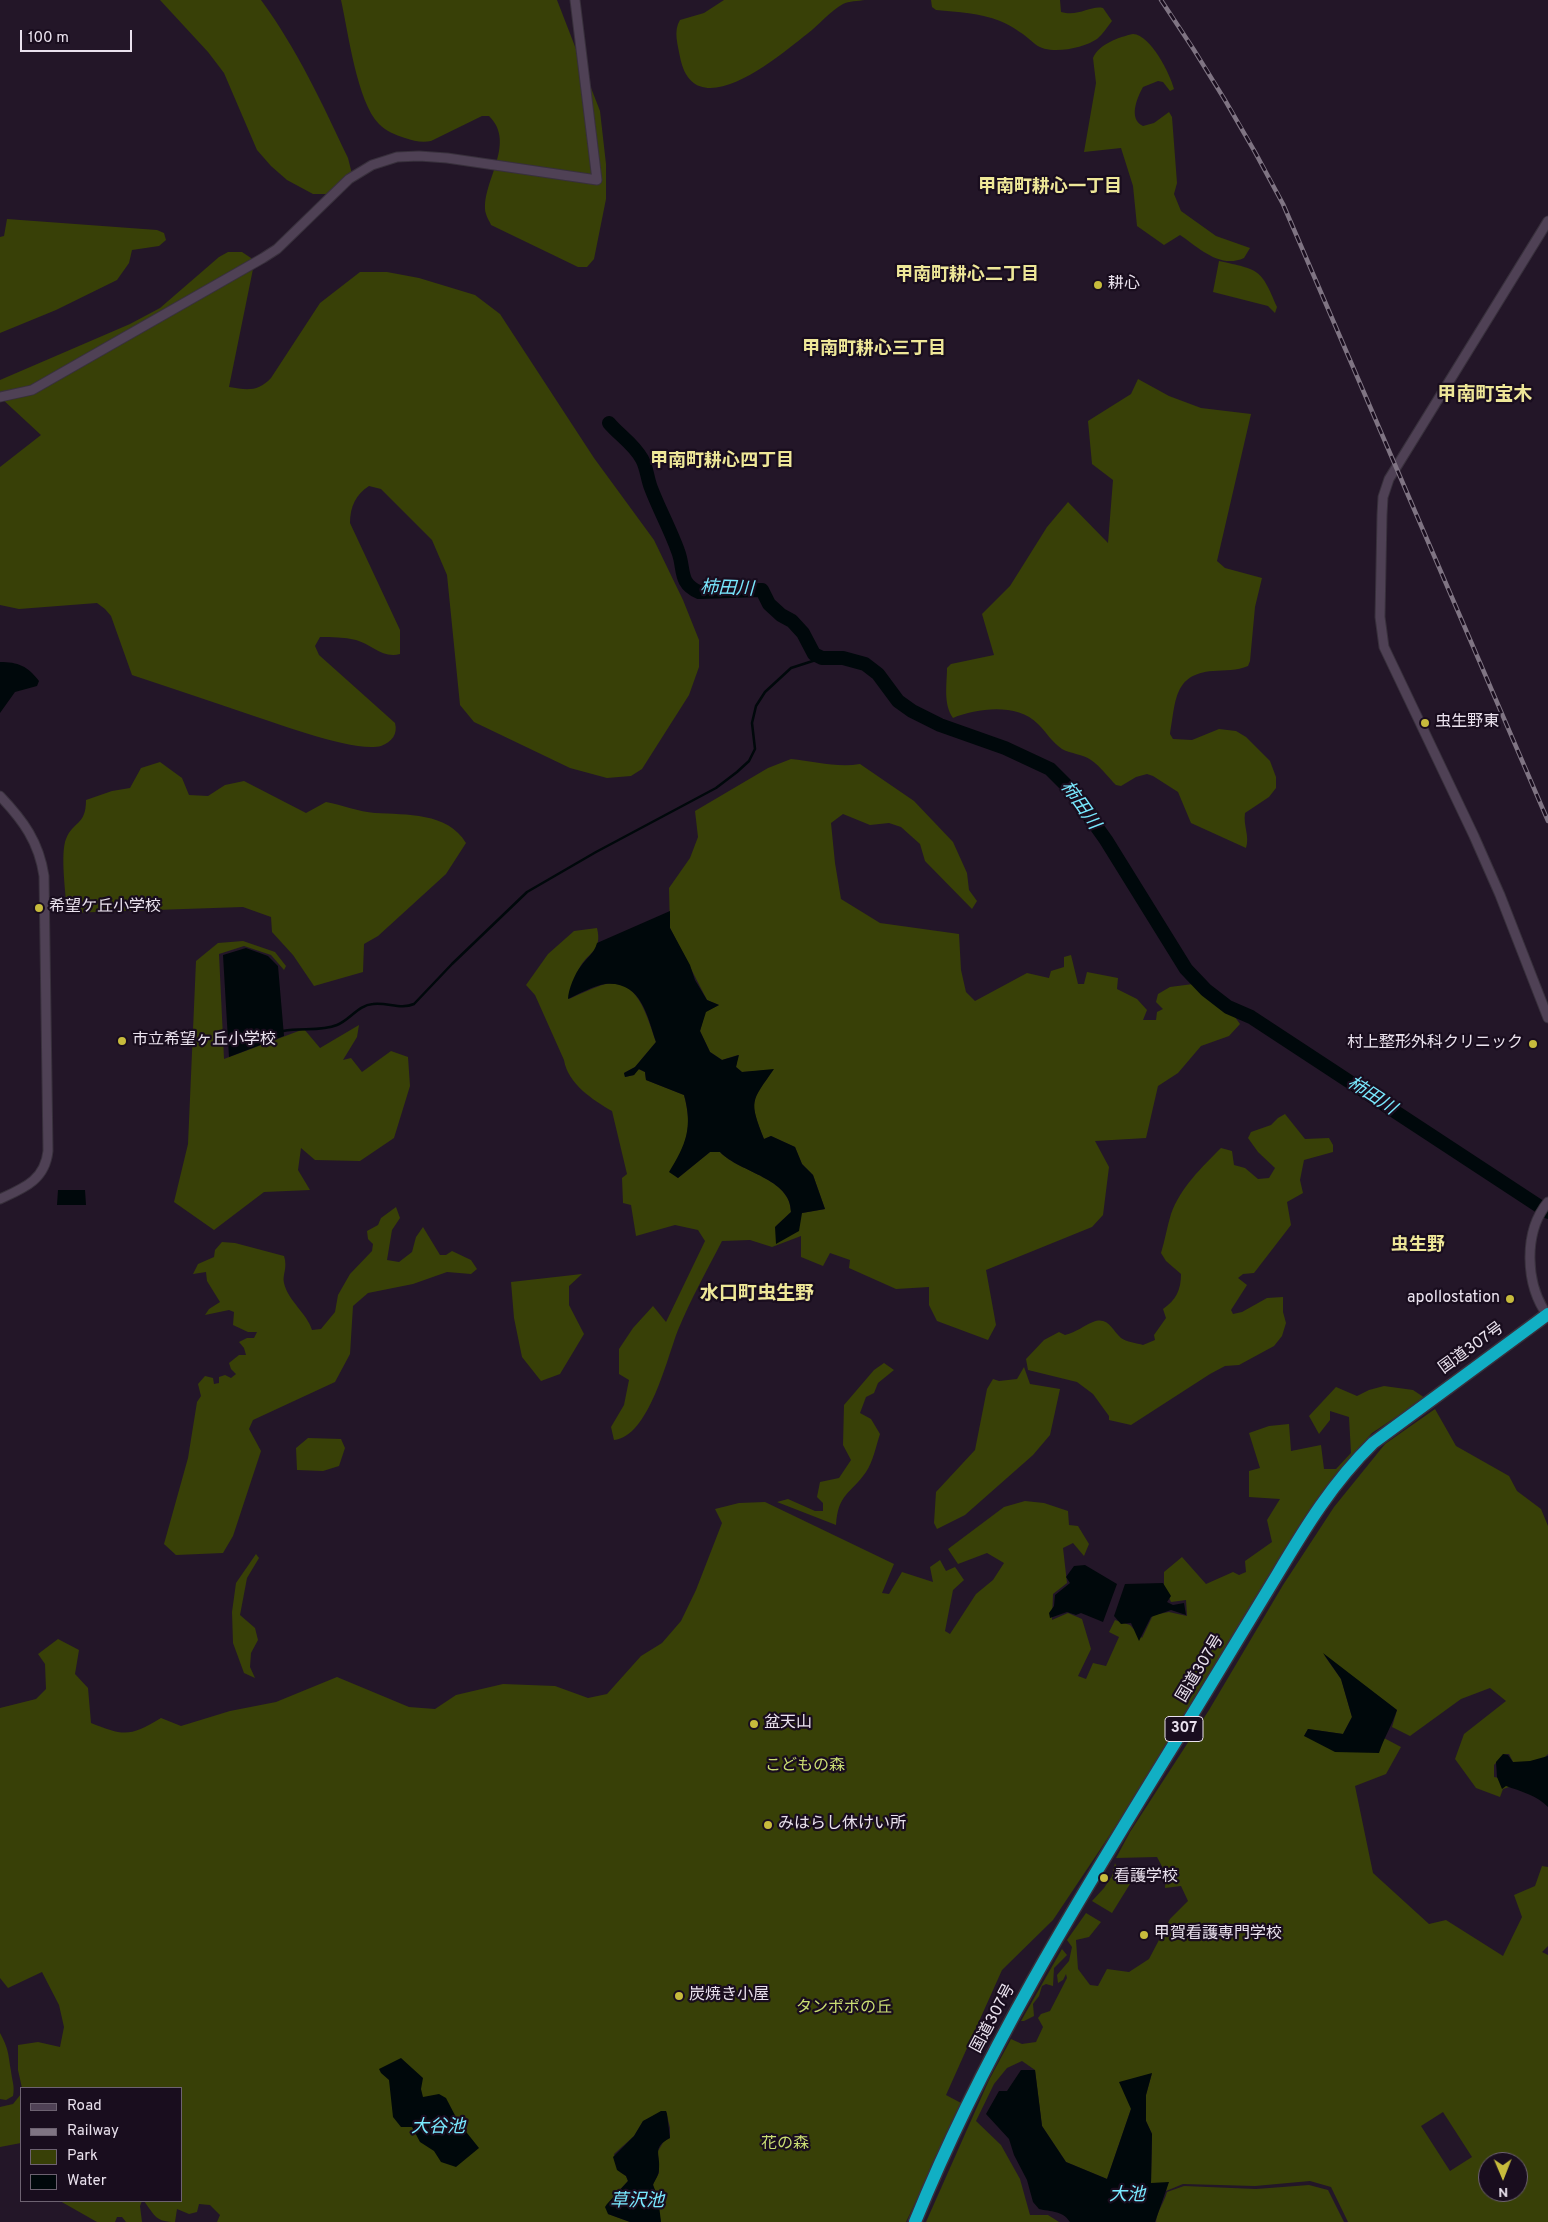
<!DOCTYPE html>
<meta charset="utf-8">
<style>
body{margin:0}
#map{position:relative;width:1548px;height:2222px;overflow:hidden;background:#231628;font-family:Overpass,sans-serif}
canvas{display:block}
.legend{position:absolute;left:20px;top:2087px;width:162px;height:115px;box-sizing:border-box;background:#190d1e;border:1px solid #6d6271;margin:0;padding:6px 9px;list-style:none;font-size:15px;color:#eae2ee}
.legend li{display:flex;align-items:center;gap:10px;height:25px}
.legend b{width:25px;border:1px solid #6d6271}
.north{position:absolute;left:1478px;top:2152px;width:50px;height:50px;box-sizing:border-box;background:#190d1e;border:1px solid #6d6271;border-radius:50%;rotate:179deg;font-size:14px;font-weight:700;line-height:20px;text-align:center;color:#eae2ee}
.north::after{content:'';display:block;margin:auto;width:18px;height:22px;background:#c7bb3c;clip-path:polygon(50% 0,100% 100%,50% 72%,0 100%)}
.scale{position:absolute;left:20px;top:30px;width:112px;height:22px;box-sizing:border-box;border:2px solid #eae2ee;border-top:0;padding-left:6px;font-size:15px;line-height:18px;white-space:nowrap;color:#eae2ee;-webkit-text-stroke:4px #190d1e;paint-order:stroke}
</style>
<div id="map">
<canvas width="1548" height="2222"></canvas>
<ul class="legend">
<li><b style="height:6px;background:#4f4155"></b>Road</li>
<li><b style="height:6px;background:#7f7483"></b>Railway</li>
<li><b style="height:14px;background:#384007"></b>Park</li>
<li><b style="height:14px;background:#00080b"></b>Water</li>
</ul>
<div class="north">N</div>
<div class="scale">100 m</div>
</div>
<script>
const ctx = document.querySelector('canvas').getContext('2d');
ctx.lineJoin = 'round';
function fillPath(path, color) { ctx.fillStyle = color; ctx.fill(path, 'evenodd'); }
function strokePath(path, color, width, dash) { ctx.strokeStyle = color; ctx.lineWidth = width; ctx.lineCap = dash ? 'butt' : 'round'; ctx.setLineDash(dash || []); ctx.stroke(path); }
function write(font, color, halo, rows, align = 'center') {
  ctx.font = font + ' Overpass,"Noto Sans JP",sans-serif'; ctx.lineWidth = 4.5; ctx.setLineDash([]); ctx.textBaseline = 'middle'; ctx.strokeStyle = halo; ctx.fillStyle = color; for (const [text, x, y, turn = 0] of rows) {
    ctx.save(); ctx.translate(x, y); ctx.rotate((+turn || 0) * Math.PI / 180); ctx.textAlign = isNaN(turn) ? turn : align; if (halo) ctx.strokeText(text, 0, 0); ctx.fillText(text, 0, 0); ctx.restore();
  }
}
fillPath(new Path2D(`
 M160,0H261C297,49 322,103 348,158L352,174L345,187L327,194H313L287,180L271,166L257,150L224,73L208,52Z
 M341,0H557L600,111L606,164V199L594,259L587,267H578L491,225C490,222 487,218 486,214C479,185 518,144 489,116H482L431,141C422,143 414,141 405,138C395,135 386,131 379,124C357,102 348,31 341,0Z
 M724,0H865C858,1 849,1 843,4C830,11 819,25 807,34C779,56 694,129 680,57C678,45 673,31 680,20L704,13Z
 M931,0H1060L1061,12C1079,17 1091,5 1103,8L1112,21C1107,27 1103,34 1097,39C1084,48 1049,56 1035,44C1025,35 1014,27 1000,21C980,13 958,12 936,10L932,7Z
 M1133,34C1151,35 1170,74 1174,89L1170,91L1163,82L1158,81L1143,87C1137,98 1128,119 1143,126L1154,123L1169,112L1172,117L1177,183L1174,194L1181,211L1216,236L1250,248L1244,258C1220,269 1199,248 1180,235L1164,245L1137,226L1133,186L1121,148L1084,152L1096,83L1093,58C1099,44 1119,37 1133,34Z
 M7,219L157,230L164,233L166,240L159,246L132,250L129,263L117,280L56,310L0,333V237L4,236Z
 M228,252H242L251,258L253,269L229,387C247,390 258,392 271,378L320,303L360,272H387L419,278L475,295L500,314L594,458L654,540L683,600L699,640V667L689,695L642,769L631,776L607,778L570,768L474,722L460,705L447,575L432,540L381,489L369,486C356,494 350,507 350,523L400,630V654C383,659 371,644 356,640C344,637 332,637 320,637L315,646L319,655L395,723C398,734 392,742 381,746C355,753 276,723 248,714C210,701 171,688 132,675L111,616L105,609L97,603L19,609L0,605V467L41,435L0,397V380L130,324L160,308L219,257Z
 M1219,261C1259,270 1261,268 1277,307L1275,313L1268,306L1213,292Z
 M1138,379L1169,396L1201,408L1251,414L1217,561L1225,568L1262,578L1255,607L1250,661L1248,666C1237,671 1225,670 1213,671C1173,674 1176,702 1170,734L1173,739L1192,740L1219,729L1236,731L1246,737L1270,761L1276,777V788L1269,797L1245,813C1243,826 1250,836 1246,848L1191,823L1178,792L1153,776L1147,774L1136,777L1121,786L1116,785C1108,777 1100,766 1091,760C1083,754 1071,754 1062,749C1051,741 1047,733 1038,724C1017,703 978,708 953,718C943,704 947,684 947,668L951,664L994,655L982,614L1010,586L1047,527L1068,502L1108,543L1113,480L1092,464L1088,421L1131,394Z
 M791,759C814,761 837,768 860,764L914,801L953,842L967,873L969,890L977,901L972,909L925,861L920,844L901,827L889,823L870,825L843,814L831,823L835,863L841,899L880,923L959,934L961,970L966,992L975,1001L1027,973L1049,978L1051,971L1064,967V957L1071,955L1078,984H1084L1087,972L1118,978L1117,989L1137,999L1147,1010L1143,1020H1156L1157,1012L1163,1009L1156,1002L1158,994L1170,987L1193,984L1230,1010L1240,1024L1229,1036L1201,1046L1178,1073L1158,1086L1146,1138L1095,1141L1109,1167L1103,1215L1092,1227L986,1270L996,1325L988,1340L937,1321L929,1305V1287L896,1289L849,1268L850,1260L830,1253L823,1266L801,1257V1236L772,1247L750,1240L722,1241C707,1270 691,1299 678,1330C667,1358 649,1437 614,1440L611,1427L624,1405L629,1380L619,1374V1349L633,1328L653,1306L666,1322L705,1241L698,1230L675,1225L636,1236L631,1205L623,1203L622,1178L627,1174L612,1111C593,1100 568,1084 564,1060L535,995L526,985L548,954L574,931L597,928C603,952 587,952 579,969C575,978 572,989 569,999C580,994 590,989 602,985C638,974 647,1018 656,1042L635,1067L624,1073L625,1077L634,1075L638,1069L645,1072L646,1080L684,1095C693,1128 687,1144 670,1172L678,1178L710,1152H720C740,1173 791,1178 791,1212L775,1227L802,1213L825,1209L813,1175L802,1164L795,1147L771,1136L764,1139C749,1101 750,1103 773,1070L742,1072L736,1067L738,1055L722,1060L710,1052L700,1031L705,1012L719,1005L707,1000L670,928L669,888L690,858L698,837L695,811L768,768Z
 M160,762L182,778L189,795L208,796L225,785L244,781L306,813L326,802C342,805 359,812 375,813C406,815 448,812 466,843L446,874L378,936L364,944L363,972L314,986L293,955L272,932L271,917L243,907L67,913C66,895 60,854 66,839C73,821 86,826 86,800L112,791L130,788L141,768Z
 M243,941L275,952L286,966L284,970L271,955L244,946L219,954L224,1059L304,1029L320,1048L359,1025L357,1037L343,1060L351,1058L362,1072L391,1051L408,1057L410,1086L394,1138L360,1161L315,1160L301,1148L298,1170L310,1190L264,1192L214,1230L174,1202L188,1144L196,961L218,943Z
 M1285,1114L1305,1139L1329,1138L1333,1145V1152L1304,1160L1300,1180L1303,1193L1287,1202L1291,1225L1254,1273L1243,1274L1238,1278L1247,1285L1231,1310L1233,1314L1242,1312L1267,1298L1283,1297V1312L1286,1323L1282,1336L1274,1346L1239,1365L1225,1366L1210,1374L1131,1425L1109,1420V1416L1093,1394L1077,1382L1028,1370L1026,1359L1044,1340L1059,1332L1065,1335C1077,1332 1083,1326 1093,1322C1108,1316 1112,1330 1121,1338C1126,1342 1137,1343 1143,1345L1155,1340L1154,1335L1166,1318L1163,1309C1176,1300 1181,1290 1181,1274L1166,1261L1161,1253C1165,1240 1167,1227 1171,1214C1180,1188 1202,1167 1221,1148L1232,1151L1234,1165L1245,1168L1258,1179L1269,1178L1275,1168L1258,1152L1248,1138L1251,1132L1271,1125L1278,1118Z
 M396,1207L400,1218L392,1230L387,1260L399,1262L412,1252L416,1237L423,1227L440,1255H446L452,1251L471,1260L477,1269L471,1274L447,1272L413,1284L368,1293L353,1306L350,1354L335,1382L253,1420L249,1429L261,1451L233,1536L223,1553L176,1555L164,1544L188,1458L197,1402L201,1396L198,1384L205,1376L213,1378L214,1384L219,1383V1377L225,1375L231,1378L236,1374L231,1369L229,1363L239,1355H246L244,1348L239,1342L247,1338H254L257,1332H248L233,1325L234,1312L229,1310L205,1315L209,1309L220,1302L207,1281L206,1272L193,1274L198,1264L214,1257L215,1250L222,1242L235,1243L284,1256C288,1268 282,1275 284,1283C288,1301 307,1313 312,1330L321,1329L335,1312L338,1295L350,1274L372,1251L373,1244L368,1239L367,1231L378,1225L381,1218Z
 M582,1274L569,1286V1305L584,1334L560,1374L541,1381L522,1357L514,1318L511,1282Z
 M884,1363L894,1370L878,1383L874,1393L866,1397L860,1413L871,1419L880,1434C876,1446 873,1462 866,1472C851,1494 838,1493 836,1525L777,1502L788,1499L815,1511H823V1503L817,1497L820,1482L839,1478L851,1460L843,1445L844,1405L874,1370Z
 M1024,1367L1030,1384L1060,1389L1050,1435L1033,1455L965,1515L937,1529L934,1523L936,1492L975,1450L987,1389L993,1379L999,1381L1017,1379Z
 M1384,1386L1413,1390L1425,1398L1372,1433L1343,1466L1267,1578L1140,1790L1053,1920L1002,1970L946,2095L961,2103L933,2166L906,2222H661L653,2184L659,2173L658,2151L664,2141L670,2138V2128L666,2111L643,2121L634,2136L614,2154L620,2172L626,2176L628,2181L614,2196L608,2214L630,2222H217L220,2215L210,2205L199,2204L197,2212L189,2214L177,2209L175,2222C156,2222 155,2216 144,2201H181V2088H22L18,2070V2045L38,2042L60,2047L64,2027L59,2005L42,1972L8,1988L0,1978V1708L36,1699L46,1689L45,1664L38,1654L58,1639L79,1650L75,1674L88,1688L91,1723C124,1736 130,1737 161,1718L181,1726L230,1711L276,1702L337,1677L409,1707L435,1709L456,1695L503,1684L555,1686L588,1698L607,1694L641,1656L662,1643L681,1621L696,1590L722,1523L715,1509L739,1503L765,1502L894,1564L882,1593L889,1594L902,1572L933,1582L930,1567L940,1560L946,1571L955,1567L964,1580L953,1590L945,1631L950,1634L976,1594L993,1580L1004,1563L987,1553L958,1564L948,1549L1004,1507L1025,1501L1044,1503L1068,1511L1069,1525L1078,1526L1089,1544L1084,1556L1073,1543L1063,1548L1067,1583L1053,1594L1052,1620L1068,1613L1082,1619L1091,1649L1078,1676L1086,1679L1093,1663L1106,1666L1119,1637L1109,1632L1115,1620L1130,1625L1142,1638L1153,1615L1169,1612L1187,1616L1186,1600L1171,1602L1164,1586V1572L1182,1557L1206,1584L1233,1572L1239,1575L1246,1572L1245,1561L1272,1542L1267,1520L1280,1499L1249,1497V1471L1260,1468L1249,1433L1269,1426L1289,1424L1291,1451L1321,1445L1324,1469H1336L1351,1453L1349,1417L1330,1411V1420L1319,1434L1309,1416L1336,1387L1357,1396L1369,1390Z
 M1435,1409L1456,1446L1509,1476L1517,1491L1541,1509L1548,1526V1754L1539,1763L1514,1764L1509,1754H1504L1494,1765V1777L1500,1778L1512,1786L1503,1789L1500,1797L1476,1788L1455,1759L1464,1734L1506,1701L1490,1688L1461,1699L1410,1736L1392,1727L1397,1710L1324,1655L1341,1679L1352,1717L1343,1734L1308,1729L1304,1736L1384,1738L1401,1747L1386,1774L1355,1786L1373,1873L1429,1924L1446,1920L1503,1956L1522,1917L1514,1895L1535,1886L1542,1866L1548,1867V1946L1542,1952L1548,1955V2222H1348L1331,2187L1310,2181L1255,2186L1183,2184L1166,2191L1168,2183L1151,2184L1152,2134L1146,2121V2095L1152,2073L1131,2109L1107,2179L1066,2162L1042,2126L1035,2070L1022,2061L1007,2068L994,2084L976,2121L1001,2145L1020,2179L1030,2215H1048L1059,2222H926L989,2080L1011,2039L1022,2044L1036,2042L1043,2027L1038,2018L1041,2014L1050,2011L1067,1978L1066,1974L1063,1980L1058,1983L1057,1975L1069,1961L1072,1947L1067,1940L1086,1913L1101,1922L1089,1937L1076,1940L1078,1969L1090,1985L1098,1986L1107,1969L1129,1972L1149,1959L1170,1919L1188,1901L1181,1886L1165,1888L1166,1874L1157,1857L1116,1858L1130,1832L1209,1710L1283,1585L1334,1507L1385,1444ZM1443,2112L1472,2157L1450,2171L1421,2126ZM1488,2162H1518V2192H1488Z
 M308,1438L341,1439L345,1448L339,1466L323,1471L297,1470L296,1448Z
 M256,1554L259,1558L247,1578L240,1615L255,1628L258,1640L251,1653L250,1667L255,1678L244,1673L233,1643L232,1612L236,1583Z
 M1115,1863L1121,1881L1130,1884L1112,1913L1092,1901L1104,1888L1112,1876Z
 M1062,1949L1067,1955L1054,1968L1053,1986L1046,1984L1042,1986L1039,1996L1033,2004L1034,2016L1024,2021H1021Z
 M0,2033C9,2050 8,2053 11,2071C12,2081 15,2086 13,2096L6,2100L0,2099Z
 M21,2094V2143L0,2147V2107L13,2104Z
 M1309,2185L1328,2190L1344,2222H1156C1157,2211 1164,2203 1167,2192L1184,2186L1256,2189Z
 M60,2201H142L140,2206L142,2222H126L122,2217H117L115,2222H97Z`), '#384007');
fillPath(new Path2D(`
 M0,662C18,662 28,666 39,681L37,686L15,692L0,713Z
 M670,911V928L690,965L695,980L707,1000L719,1005L706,1012L700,1031L710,1052L722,1060L739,1055L736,1067L742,1072L774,1069C751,1102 749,1100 764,1139L771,1136L795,1147L802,1164L813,1175L825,1209L802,1213L799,1231L776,1244L775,1227L791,1212C791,1178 740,1173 720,1152H710L678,1178L669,1172C686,1145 693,1127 684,1095L646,1080L645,1072L639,1069L634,1075L625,1077L624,1073L635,1067L656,1042C647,1015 641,981 605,984C593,986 579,994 568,999C568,990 575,973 581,966C587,957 594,954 597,943Z
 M246,948L268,956L278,966L284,1036L229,1057L223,955Z
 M58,1190H85L86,1205H57Z
 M1085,1565L1117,1584L1103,1622L1081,1613L1076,1615L1067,1612L1050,1618L1049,1613L1054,1606L1055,1595L1070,1583L1066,1577L1074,1566Z
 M1163,1583L1171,1596L1167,1602L1173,1605L1184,1603L1186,1615L1171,1610L1151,1617L1139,1641L1131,1623L1121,1624L1114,1616L1125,1584Z
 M1323,1653L1397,1710C1392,1725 1384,1738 1379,1753L1335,1752L1304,1736L1308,1729L1343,1734L1352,1717L1341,1679Z
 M1503,1754L1508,1755L1513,1762L1530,1761L1548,1756V1807C1538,1796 1520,1791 1506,1786L1502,1789L1497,1777L1496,1762Z
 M401,2058L423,2078L421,2089L423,2097L439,2094L446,2098L459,2123L479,2148L456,2167L441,2162L434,2151L420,2142L412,2127H401L393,2117L389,2080L381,2073L379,2069Z
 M1021,2070H1035L1042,2126L1066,2162L1107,2179L1131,2109L1119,2082L1152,2073L1146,2095V2121L1152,2134L1151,2183L1169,2182L1155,2222H1070C1062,2210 1051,2212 1039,2209L1033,2202L1027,2180L1014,2155L1009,2139L986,2114L999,2091H1007Z
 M661,2111H666L667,2114L670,2138C651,2148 661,2155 659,2169C659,2175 655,2180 653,2185L658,2197L661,2222H630L608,2214L605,2207L607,2204L628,2181L626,2176L617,2170L613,2157L634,2136L643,2121Z`), '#00080b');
strokePath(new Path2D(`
 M283,1031C301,1027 320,1032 337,1025C350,1020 358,1005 373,1004C387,1002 401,1010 414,1004L452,964L527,892L596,852L716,788L737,772L749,761L755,749L752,723L756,706L765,692L791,668L822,658`), '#00080b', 2.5);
strokePath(new Path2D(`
 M609,423C620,436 633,443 642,459C647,468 647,478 651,488C659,509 670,529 678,551C685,569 678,583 699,592L762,590L769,604L781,615L792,621L803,633L814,654L822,658H843L865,664L878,674L898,701L912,711L940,725L1005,748L1050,769L1069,788L1106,840L1186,969L1206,990L1228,1007L1251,1017L1548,1212`), '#00080b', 14);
const minor = new Path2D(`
 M1548,221L1389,479L1383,497L1382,515L1380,617L1384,647L1474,836L1500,895L1548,1018
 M0,397L32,390L263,258L277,249L349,179L372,165L397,157L419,156L447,158L597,180L575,0
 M0,796C23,820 39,842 44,876L48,1151C45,1180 24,1188 0,1199
 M1548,1202C1523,1232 1525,1285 1548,1316`);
const highway = new Path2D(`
 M915,2222C991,2034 1101,1864 1206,1692C1230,1653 1253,1614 1277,1575C1305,1528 1333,1482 1373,1443L1548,1314`);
strokePath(minor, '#38303c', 11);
strokePath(highway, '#38303c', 15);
strokePath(minor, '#4f4155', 9);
strokePath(highway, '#11afc4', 12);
const rail = new Path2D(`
 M1161,0C1206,66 1246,133 1283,204L1548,821`);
strokePath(rail, '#7f7483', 4.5);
strokePath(rail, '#190d1e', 2.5, [8]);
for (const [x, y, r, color] of [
 [1098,285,5,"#c7bb3c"],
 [1425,723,5,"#c7bb3c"],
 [39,908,5,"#c7bb3c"],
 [122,1041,5,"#c7bb3c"],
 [1533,1044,5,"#c7bb3c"],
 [1510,1299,5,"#c7bb3c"],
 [754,1724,5,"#c7bb3c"],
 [768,1825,5,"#c7bb3c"],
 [1104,1878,5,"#c7bb3c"],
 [1144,1935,5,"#c7bb3c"],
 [679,1996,5,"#c7bb3c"]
]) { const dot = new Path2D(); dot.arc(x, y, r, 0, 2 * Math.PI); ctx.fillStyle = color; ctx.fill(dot); strokePath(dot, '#190d1e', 2); }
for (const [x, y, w] of [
 [1184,1729,38]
]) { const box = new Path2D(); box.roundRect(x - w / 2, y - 12.5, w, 25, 4); ctx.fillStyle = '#190d1e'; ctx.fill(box); strokePath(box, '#eae2ee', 1); }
write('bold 15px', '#eae2ee', null, [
 ["307",1184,1729]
]);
write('16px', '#eae2ee', '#190d1e', [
 ["耕心",1108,285],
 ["虫生野東",1435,723],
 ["希望ケ丘小学校",49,908],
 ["市立希望ヶ丘小学校",132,1041],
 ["村上整形外科クリニック",1523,1044,"right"],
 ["apollostation",1500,1299,"right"],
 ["盆天山",764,1724],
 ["みはらし休けい所",778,1825],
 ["看護学校",1114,1878],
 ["甲賀看護専門学校",1154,1935],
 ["炭焼き小屋",689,1996]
], 'left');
write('16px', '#eae2ee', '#190d1e', [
 ["国道307号",1472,1349,-36],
 ["国道307号",1201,1669,-59],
 ["国道307号",994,2019,-62]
]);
write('16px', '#cadd73', '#190d1e', [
 ["こどもの森",805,1767],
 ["タンポポの丘",844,2009],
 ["花の森",785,2145]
]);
write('bold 18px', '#eee798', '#190d1e', [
 ["甲南町耕心一丁目",1050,188],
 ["甲南町耕心二丁目",967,276],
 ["甲南町耕心三丁目",874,350],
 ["甲南町耕心四丁目",722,462],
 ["虫生野",1418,1246]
]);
write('italic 18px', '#79e9ff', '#190d1e', [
 ["柿田川",727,590,2],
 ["柿田川",1079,806,55],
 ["柿田川",1371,1097,33],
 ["大谷池",438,2128],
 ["大池",1127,2196],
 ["草沢池",637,2202]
]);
write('bold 19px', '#eee798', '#190d1e', [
 ["甲南町宝木",1485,396],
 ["水口町虫生野",757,1295]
]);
</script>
